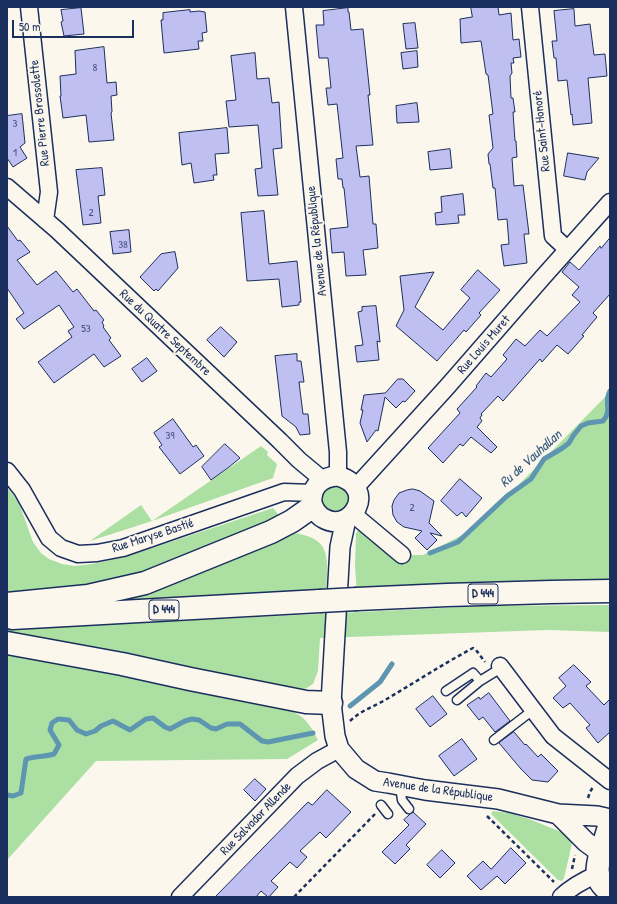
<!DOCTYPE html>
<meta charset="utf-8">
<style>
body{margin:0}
#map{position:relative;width:617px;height:904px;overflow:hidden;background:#fbf7ec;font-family:"Patrick Hand",sans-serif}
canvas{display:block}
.frame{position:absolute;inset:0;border:8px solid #1b2f5e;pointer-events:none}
.scale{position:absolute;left:12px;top:20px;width:122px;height:18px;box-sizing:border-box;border:2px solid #1b2f5e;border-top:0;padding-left:5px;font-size:12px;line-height:14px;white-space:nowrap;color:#1b2f5e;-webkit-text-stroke:3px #fbf7ec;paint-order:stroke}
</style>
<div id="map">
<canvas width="617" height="904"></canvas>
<div class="frame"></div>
<div class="scale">50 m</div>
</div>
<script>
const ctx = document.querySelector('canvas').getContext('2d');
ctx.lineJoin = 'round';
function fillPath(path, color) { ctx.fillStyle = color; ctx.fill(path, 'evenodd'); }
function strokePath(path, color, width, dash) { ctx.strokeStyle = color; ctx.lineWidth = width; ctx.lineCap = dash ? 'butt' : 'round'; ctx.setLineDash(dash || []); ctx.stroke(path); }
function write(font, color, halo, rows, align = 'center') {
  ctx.font = font + ' "Patrick Hand",sans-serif'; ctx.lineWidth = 4; ctx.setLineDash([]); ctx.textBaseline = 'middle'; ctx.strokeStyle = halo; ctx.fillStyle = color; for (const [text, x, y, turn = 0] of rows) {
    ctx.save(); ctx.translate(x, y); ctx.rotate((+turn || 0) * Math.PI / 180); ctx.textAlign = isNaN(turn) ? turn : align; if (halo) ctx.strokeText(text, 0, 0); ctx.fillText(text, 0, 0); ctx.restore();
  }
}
fillPath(new Path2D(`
 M610,392V581C526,582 441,583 357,593L355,567L356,533L358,531L361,530L402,555H423L476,528Z
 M261,446L268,452L267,455L277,464L273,478L152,521L90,541L141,505L152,521Z
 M331,485L345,488L354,505L332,515L314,501L315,496Z
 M7,487L19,503L33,542L41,553L49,559L62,564L75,566L92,564L125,557L273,508L282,519L144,577L7,600Z
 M296,533C303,535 311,536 317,541C332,551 326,578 326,594L112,604L111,599L189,573Z
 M610,605V632L548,630L320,638L318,671L313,684L302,691L7,638V629L485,606Z
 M7,650L286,709C304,715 310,724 318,740L287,759L96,761L7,860Z
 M493,811L509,813L529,819L566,834L572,841L571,848L564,878L562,881L558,880L491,814Z`), '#abe0a2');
strokePath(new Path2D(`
 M430,553L458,542L507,496L531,479L544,459L561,449L569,443L573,436L581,426L588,423L603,421C613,410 603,403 610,391
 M350,706L380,682L392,664
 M7,795L13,796L21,793L26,759C35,756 44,757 54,754L59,745L50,730L52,723L58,719L69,720L77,730L86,734L95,731L101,726L113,721L130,730L146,719L153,718L165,727L170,729L185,721L192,719L199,720L211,728L216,729L227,724H240L262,741L268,742L313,733`), '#5e95b1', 5);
const building = new Path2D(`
 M471,7H498L499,15L511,13L513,40L519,39L521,57L513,58L514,63H511L512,73L510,76L511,98H513L515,112H513L515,141H516L517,157L512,158L514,186L523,185L529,234H524L527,263L504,266L501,245L509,244L507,219L498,220L495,188H493L490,164H489L488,154L493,148L489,115L493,114L488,75L486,74L481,41L461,43L460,19L472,17Z
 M81,8L84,34L64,36L61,22L63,21L61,10Z
 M348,8V12H349L351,30L363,29L370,95H368L373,145L356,146L360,177L369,176L373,224H376L378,248L363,250L366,275L346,276L344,252L332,253L330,229L348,227L344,188H343L342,179H338L336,159L343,158L337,104L328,105L326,88H331L328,58H319L316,25H324L323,11Z
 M574,9L575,26L590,24L594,55L605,54L607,76L588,78L592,123L573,125L572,114L571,115L567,80L558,81L556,58H554L552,41H557L554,11Z
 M190,10V12L199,11L205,12L207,32L202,33L203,41H198L199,49L164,53L161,20H163V13Z
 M415,23L418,48L406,49L403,24Z
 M104,47L107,83L116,82L117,95L111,96L112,112L111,113L114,140L89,142L86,115L63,118L60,96H61L60,76L76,74L75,51Z
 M417,51L418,67L403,69L401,53Z
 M255,53L257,79L269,78L272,103L279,102L282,148L273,149L278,195L258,196L255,169L262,168L258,125L229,127L226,101L236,100L231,56Z
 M417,103L419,122L397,123L396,106Z
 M22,114L25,143L20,147L27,158L13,167L7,158V116Z
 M227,128L229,153L215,154L217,175H213L214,180L194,183L191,163L182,165L179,133Z
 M450,149L452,168L430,170L428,152Z
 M568,153L599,158L587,172L585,180L564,176Z
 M102,168L105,195L98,196L101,223L83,225L76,170Z
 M463,194L465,215H458L459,223L436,225L435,213L442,212L441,197Z
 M264,211L269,264L297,261L301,302H299V305L282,307L279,279L247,281L241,213Z
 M7,226L18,241L20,240L30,252L17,260L37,285L56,271L73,292L77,289L94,311L96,310L104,320L102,322L104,326L103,327L111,338L109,340L121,356L104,367L94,354L54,383L38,362L72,337L68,331L74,327L59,305L24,329L16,319L24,313L7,288Z
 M129,230L131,252L113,254L110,232Z
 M610,238V294L593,313L597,317L582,335L584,336L568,354L557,345L542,362L540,359L503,401L498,396L481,414L482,415L480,418L482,421L477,427L497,447L491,453L471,437L463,446L460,444L443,463L428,448L460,413L457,409L477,387L476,386L486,373L491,377L507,359L503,355L516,339L525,346L540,330L547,336L580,302L572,295L579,287L562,272L570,262L579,270L600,246L601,248Z
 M175,252L178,268L158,291L156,289L154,291L140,277L161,254Z
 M478,270L500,290L479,313L481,315L466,332L464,330L437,361L396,326L404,310L400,276L434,272L415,307L443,330L470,298L461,290Z
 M376,306L380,342L377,341L379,360L357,362L355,346L363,345L358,312L362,311V307Z
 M221,327L237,342L224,357L207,340Z
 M297,354V361H301L304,382H299L303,414H308L310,434L300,435L296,427L282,416L275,356Z
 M147,358L157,371L142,382L132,369Z
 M398,379H403L415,391L405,402L403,401L396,408L385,397L378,431L376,430L367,442L360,423L363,410H361L364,395L385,393Z
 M173,419L193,447L196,445L204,456L180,474L159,447L162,445L154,433Z
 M225,444L240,458L229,467L211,480L202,467Z
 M460,479L482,498L466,517L462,512L457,516L441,501Z
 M413,489L420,491L434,501L429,523L442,536L430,533L437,540L427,550L415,538L422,531L404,527L397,522L393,515L392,506L394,500L399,493L407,490Z
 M574,665L591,682L586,686L604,705L610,699V732L598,743L586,728L590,725L570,703L563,708L553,698L566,686L559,678Z
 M489,693L510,721L495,732L483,717L479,720L467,705L479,697L480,699Z
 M433,696L447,714L430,727L416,709Z
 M514,732L525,745L526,744L538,757L541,754L558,771L548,782L532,780L521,769L499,743Z
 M462,739L477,759L454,776L439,756Z
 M255,779L266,789L255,801L244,790Z
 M327,790L351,812L326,838L320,832L300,851L307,857L297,868L290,862L271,881L278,887L269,897H268L261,891L256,897H215L308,802L312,805Z
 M413,812L426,824L406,845L410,849L395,864L382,852L409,825L404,820Z
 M511,848L526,863L505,884L497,876L481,890L467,876L483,861L491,869Z
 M442,850L455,863L440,878L427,865Z`);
fillPath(building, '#c0bff1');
strokePath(building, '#1b2f5e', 1);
const service = new Path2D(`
 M446,691L473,673L480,681
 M457,700L480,681L501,668
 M494,740L533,710
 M400,786L402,800L409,809
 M381,805L388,814`);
const minor = new Path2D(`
 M29,7L49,192L45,220
 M294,7L338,452V476
 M530,7L553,236L567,249
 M7,187L57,230L280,441L299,460L323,480
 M7,471L22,490L49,538L61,548L78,554L97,553L123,548L284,492L313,493
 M356,487L447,387L543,277L610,202
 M353,514L402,555
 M500,666L553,736L610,781
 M180,897L297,776L317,761L339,749
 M561,897C571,887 584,880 598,874`);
const tertiary = new Path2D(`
 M338,476C379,488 351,535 323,518C319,516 316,511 312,507C310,488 319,477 338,476Z
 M346,519L340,547L331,703L335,736L339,749L356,769L375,781L388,783L425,790L498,799L558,814L597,816L610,819
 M558,814L586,842L601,853`);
const secondary = new Path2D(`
 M610,826C607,831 606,838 604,843C598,860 591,880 610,891`);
const primary = new Path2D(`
 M357,599L447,595L551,592L610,591
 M7,604L88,596L145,583L271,532L292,521L312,507
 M12,618L320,601
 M7,643L122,664L190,679L306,702L331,703`);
strokePath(service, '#1b2f5e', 11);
strokePath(minor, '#1b2f5e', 19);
strokePath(tertiary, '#1b2f5e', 22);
strokePath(secondary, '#1b2f5e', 25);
strokePath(primary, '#1b2f5e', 25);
strokePath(new Path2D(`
 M350,721C360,711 373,707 385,700C414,683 443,664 473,648L476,650L485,662
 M588,798L590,792L593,787
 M487,816L554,882
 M572,869L575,855
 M294,897L375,814`), '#1b2f5e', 2.5, [4, 3]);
strokePath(service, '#fbf7ec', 8);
strokePath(minor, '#fbf7ec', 16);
strokePath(tertiary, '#fbf7ec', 19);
strokePath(secondary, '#fbf7ec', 22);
strokePath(primary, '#fbf7ec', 22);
const primaryBridge = new Path2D(`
 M320,601L357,599`);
strokePath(primaryBridge, '#1b2f5e', 25, []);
strokePath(primaryBridge, '#fbf7ec', 22);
write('11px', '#445383', null, [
 ["8",95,68],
 ["3",15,124],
 ["1",15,153],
 ["2",91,213],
 ["38",123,245],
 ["53",86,329],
 ["39",170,436],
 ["2",412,508]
]);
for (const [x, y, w] of [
 [483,594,30],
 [164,610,30]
]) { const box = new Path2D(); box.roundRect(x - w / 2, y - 10, w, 20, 3); ctx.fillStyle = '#fbf7ec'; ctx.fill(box); strokePath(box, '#1b2f5e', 1); }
write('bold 12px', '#1b2f5e', null, [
 ["D 444",483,594],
 ["D 444",164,610]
]);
write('13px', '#1b2f5e', '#fbf7ec', [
 ["Rue Pierre Brossolette",40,113,-96],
 ["Rue Saint-Honoré",542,131,-96],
 ["Avenue de la République",317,241,-96],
 ["Rue du Quatre Septembre",165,333,43],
 ["Rue Louis Muret",484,345,-49],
 ["Rue Maryse Bastié",153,536,-18],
 ["Avenue de la République",438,790,8],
 ["Rue Salvador Allende",256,819,-46]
]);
write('italic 14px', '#375a81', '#fbf7ec', [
 ["Ru de Vauhallan",531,459,-42]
]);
</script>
